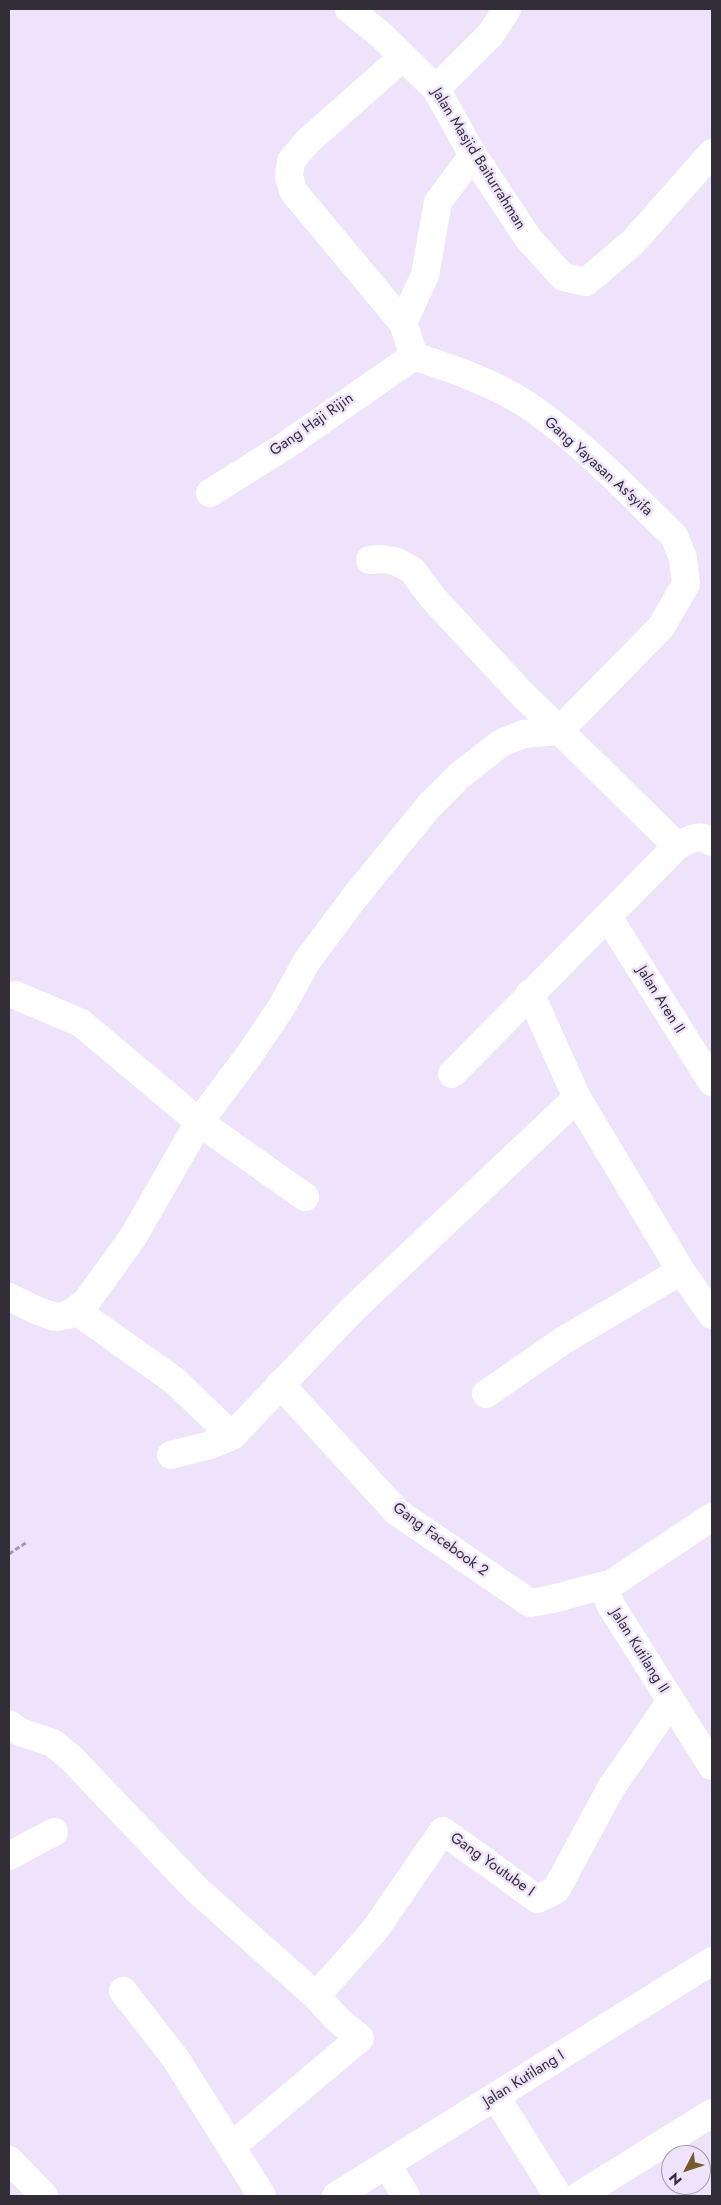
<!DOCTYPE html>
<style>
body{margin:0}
#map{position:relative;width:721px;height:2205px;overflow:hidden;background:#efe3fb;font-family:Jost,sans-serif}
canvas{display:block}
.frame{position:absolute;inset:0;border:10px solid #322d36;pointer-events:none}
.north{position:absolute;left:661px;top:2145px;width:50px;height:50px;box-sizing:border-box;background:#efe3fb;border:1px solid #a39aac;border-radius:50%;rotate:229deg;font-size:14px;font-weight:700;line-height:20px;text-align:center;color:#322d36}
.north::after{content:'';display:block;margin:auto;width:18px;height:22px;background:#735b2b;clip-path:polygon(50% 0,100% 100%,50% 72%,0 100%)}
</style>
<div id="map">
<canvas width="721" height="2205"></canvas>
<div class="frame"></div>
<div class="north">N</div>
</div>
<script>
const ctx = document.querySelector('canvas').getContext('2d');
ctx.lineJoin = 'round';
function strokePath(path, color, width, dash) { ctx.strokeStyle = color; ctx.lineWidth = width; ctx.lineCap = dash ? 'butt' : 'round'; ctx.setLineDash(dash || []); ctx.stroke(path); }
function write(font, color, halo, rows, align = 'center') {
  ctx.font = font + ' Jost,sans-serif'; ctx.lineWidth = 5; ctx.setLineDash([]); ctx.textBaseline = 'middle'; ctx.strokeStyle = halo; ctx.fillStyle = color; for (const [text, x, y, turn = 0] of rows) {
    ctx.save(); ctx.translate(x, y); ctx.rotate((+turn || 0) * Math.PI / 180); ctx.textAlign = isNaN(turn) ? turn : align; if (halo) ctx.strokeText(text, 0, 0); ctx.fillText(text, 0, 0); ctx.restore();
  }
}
strokePath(new Path2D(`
 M9,1554L27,1542`), '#a39aac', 3, [5, 2.5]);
strokePath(new Path2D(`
 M349,9L381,35L436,89L473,155L528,238L563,277L586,282L633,242L712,153
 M403,57L308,141L291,161L289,176L293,191L403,323L414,356
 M436,89L490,35L507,9
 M403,323L425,275L438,202L473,155
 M210,493L285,446L414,356
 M370,560L381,559L395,561L412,570L433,598L520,692L677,846
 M608,917L712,1082
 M530,993L577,1098L681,1271L712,1315
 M15,995L81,1023L199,1122L305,1197
 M452,1074L677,846C690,839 700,833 712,842
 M9,1297L38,1311L56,1317L68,1315L86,1302L133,1237L199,1122L247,1058L281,1008L307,961L354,898L429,806L459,776L501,743L524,734L559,731L661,627L686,584L683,558L674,536C627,490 581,441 526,404C492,382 452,369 414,356
 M75,1310L175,1381L232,1436
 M280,1384L397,1512L530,1603C558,1600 583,1589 611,1584
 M486,1394L564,1340L681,1271
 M171,1455L210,1445L232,1436L353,1309L577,1098
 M712,1517L611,1584L607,1594L610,1604L712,1766
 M9,1724L20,1732L53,1743L71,1758L195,1888L316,1996L338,2020L360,2038L232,2146
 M9,1856L54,1832
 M123,1991L176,2059L262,2196
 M316,1996L374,1931L443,1831L537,1899L556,1890L611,1788L671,1701
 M496,2097L558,2196
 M9,2160L44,2196
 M387,2165L406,2196
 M336,2196L712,1961
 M579,2196L712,2113`), '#fff', 28);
write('15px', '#322d36', '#efe3fb', [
 ["Jalan Masjid Baiturrahman",478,159,58],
 ["Gang Haji Rijin",312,425,-35],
 ["Gang Yayasan As'syifa",598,467,42],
 ["Jalan Aren II",660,1000,58],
 ["Gang Facebook 2",440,1540,36],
 ["Jalan Kutilang II",639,1651,58],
 ["Gang Youtube I",492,1865,35],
 ["Jalan Kutilang I",524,2079,-32]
]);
</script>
